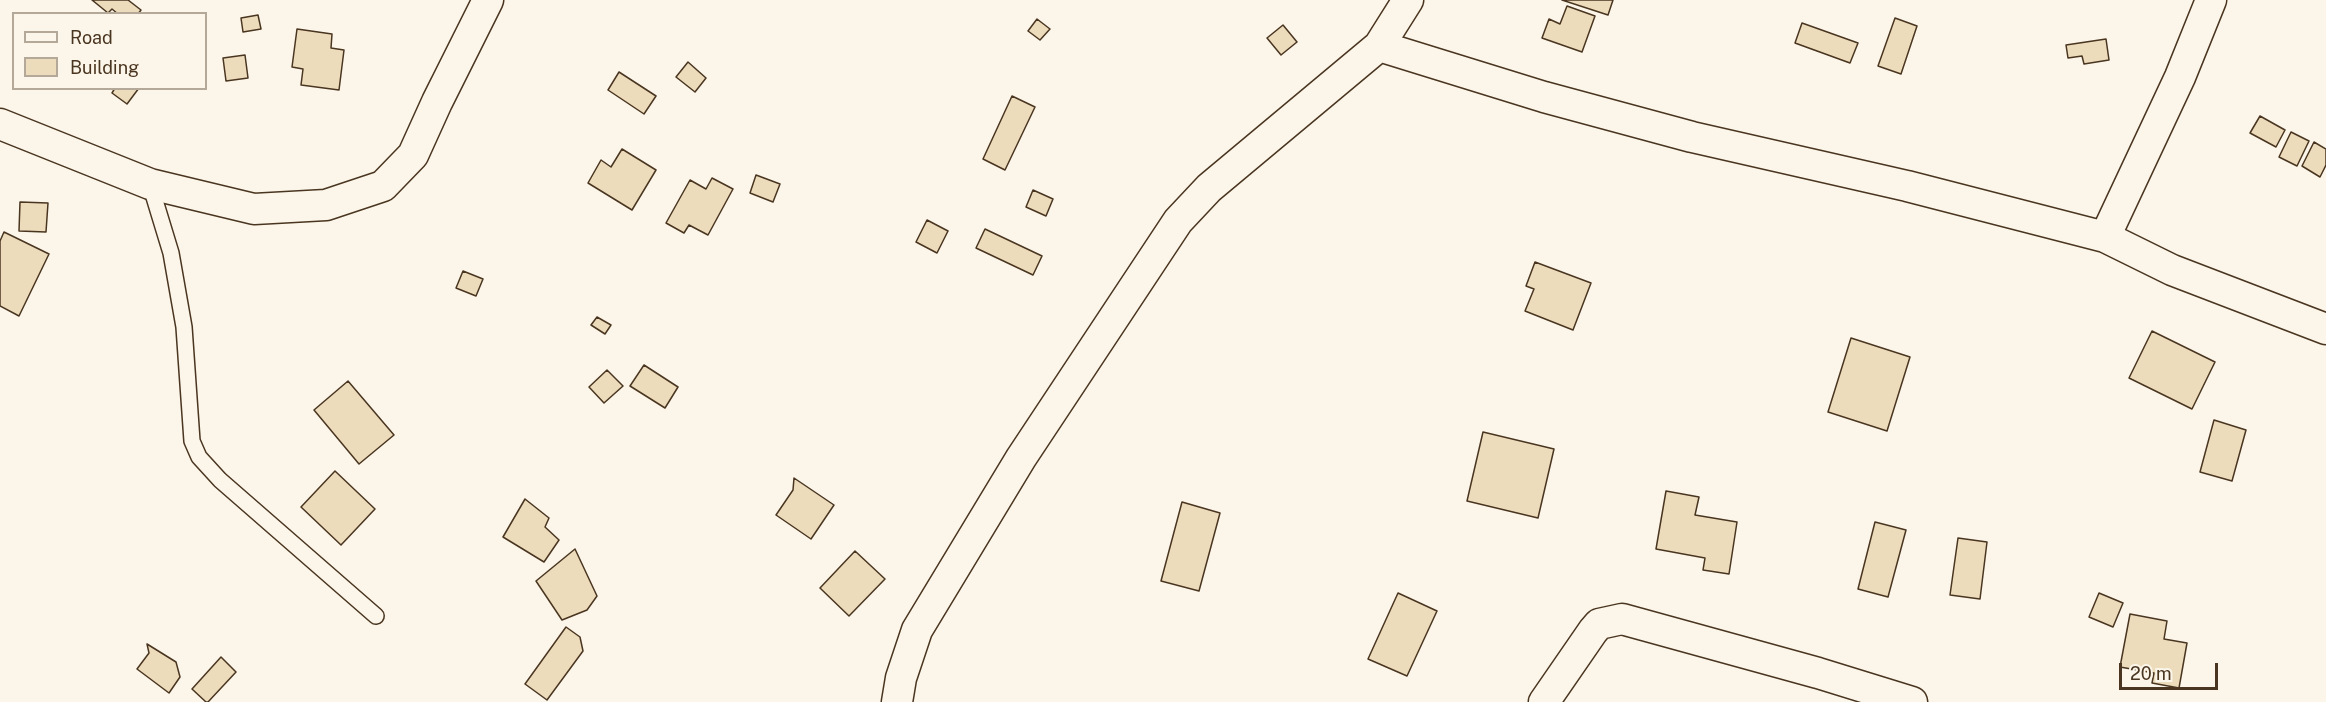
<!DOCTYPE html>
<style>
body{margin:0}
#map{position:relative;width:2326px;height:702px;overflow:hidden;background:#fbf6e9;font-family:"Public Sans",sans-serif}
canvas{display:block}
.legend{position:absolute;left:12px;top:12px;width:195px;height:78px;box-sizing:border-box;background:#fbf6e9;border:2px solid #b4a999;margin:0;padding:8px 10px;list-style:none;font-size:18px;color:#4a3520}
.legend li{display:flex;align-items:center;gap:12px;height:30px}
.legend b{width:30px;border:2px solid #b4a999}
.scale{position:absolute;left:2119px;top:663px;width:99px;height:27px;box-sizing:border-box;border:3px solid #4a3520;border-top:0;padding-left:8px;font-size:18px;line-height:21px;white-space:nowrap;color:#4a3520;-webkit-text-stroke:4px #fbf6e9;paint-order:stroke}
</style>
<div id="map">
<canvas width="2326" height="702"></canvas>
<ul class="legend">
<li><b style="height:8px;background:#fbf6e9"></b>Road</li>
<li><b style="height:16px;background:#ecdcbc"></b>Building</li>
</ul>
<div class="scale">20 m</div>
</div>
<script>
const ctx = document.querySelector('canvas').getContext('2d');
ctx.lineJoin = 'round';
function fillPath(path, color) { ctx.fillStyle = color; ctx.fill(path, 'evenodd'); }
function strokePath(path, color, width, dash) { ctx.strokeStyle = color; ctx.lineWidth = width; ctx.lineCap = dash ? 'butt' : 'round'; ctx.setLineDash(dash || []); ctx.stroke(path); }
const building = new Path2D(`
 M92,0H128L141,10L138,14H118L112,9L108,13Z
 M1562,0H1613L1608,15Z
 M1567,6L1595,16L1582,52L1542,38L1549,19L1560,24Z
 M258,15L261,29L243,32L241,18Z
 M1895,18L1917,26L1901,74L1878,66Z
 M1037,19L1050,29L1040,40L1028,31Z
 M1802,23L1858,43L1850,63L1795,43Z
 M1283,25L1297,42L1281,55L1267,38Z
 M297,29L332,34L331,48L344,50L339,90L301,85L303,69L292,67Z
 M2106,39L2109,60L2084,64L2082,56L2068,58L2066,45Z
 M245,55L248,78L226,81L223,58Z
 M688,62L706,78L695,92L676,77Z
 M619,72L656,96L644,114L608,90Z
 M115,88H139L127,104L112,93Z
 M1012,96L1035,107L1005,170L983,159Z
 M2260,116L2285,130L2276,147L2250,133Z
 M2291,132L2309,141L2297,166L2279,157Z
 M2314,142L2326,149V165L2320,177L2302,166Z
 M622,149L656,170L632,210L588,183L601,160L611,167Z
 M756,175L780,184L773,202L750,193Z
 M712,178L733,189L708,235L689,225L684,233L666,223L690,180L706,189Z
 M1033,190L1053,199L1046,216L1026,207Z
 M20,202L48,203L46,232L19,231Z
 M927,220L948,231L937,253L916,242Z
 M985,229L1042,256L1033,275L976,248Z
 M4,232L49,254L19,316L0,306V241Z
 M1535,262L1591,283L1573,330L1525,311L1534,289L1526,286Z
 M463,271L483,279L476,296L456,288Z
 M597,317L611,325L605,334L591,325Z
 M2152,331L2215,362L2192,409L2129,378Z
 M1851,338L1910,357L1887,431L1828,412Z
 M644,365L678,387L665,408L630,386Z
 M607,370L623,386L604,403L589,387Z
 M348,381L394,435L359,464L314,410Z
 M2214,420L2246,430L2232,481L2200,472Z
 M1483,432L1554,449L1538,518L1467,501Z
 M335,471L375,509L341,545L301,507Z
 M794,478L834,505L811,539L776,515L793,490Z
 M1666,491L1699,497L1695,515L1737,522L1729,574L1703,570L1705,558L1656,549Z
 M525,499L549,518L545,527L559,540L544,562L503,537Z
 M1182,502L1220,513L1199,591L1161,581Z
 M1875,522L1906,530L1888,597L1858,589Z
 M1958,538L1987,542L1980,599L1950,595Z
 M575,549L597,596L587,610L562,620L536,581Z
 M855,551L885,579L849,616L820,588Z
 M1398,593L1437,611L1407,676L1368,659Z
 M2099,593L2123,603L2113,627L2089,617Z
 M2130,614L2167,621L2164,639L2187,643L2179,688L2152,683L2154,673L2120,667Z
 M566,627L580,637L583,651L547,700L525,684Z
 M147,644L176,662L180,677L169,693L137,669L149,653Z
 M221,657L236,672L208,702H206L192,689Z`);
fillPath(building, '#ecdcbc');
strokePath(building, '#4a3520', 1.5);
const lane = new Path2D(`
 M150,184L171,253L184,327L192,441L199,457L220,480L376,616`);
const street = new Path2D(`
 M1379,46L1544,97L1692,137L1907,186L2105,237L2172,270L2326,329
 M0,124L150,184L254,209L326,205L383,186L413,155L437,102L488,0
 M2105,237L2180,77L2211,0
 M897,702L901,678L917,630L1021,458L1178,221L1209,188L1379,46L1408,0
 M1544,702L1593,631L1599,624L1622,619L1818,673L1912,702`);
strokePath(lane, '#4a3520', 18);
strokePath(street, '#4a3520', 33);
strokePath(lane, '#fbf6e9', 15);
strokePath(street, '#fbf6e9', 30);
</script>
